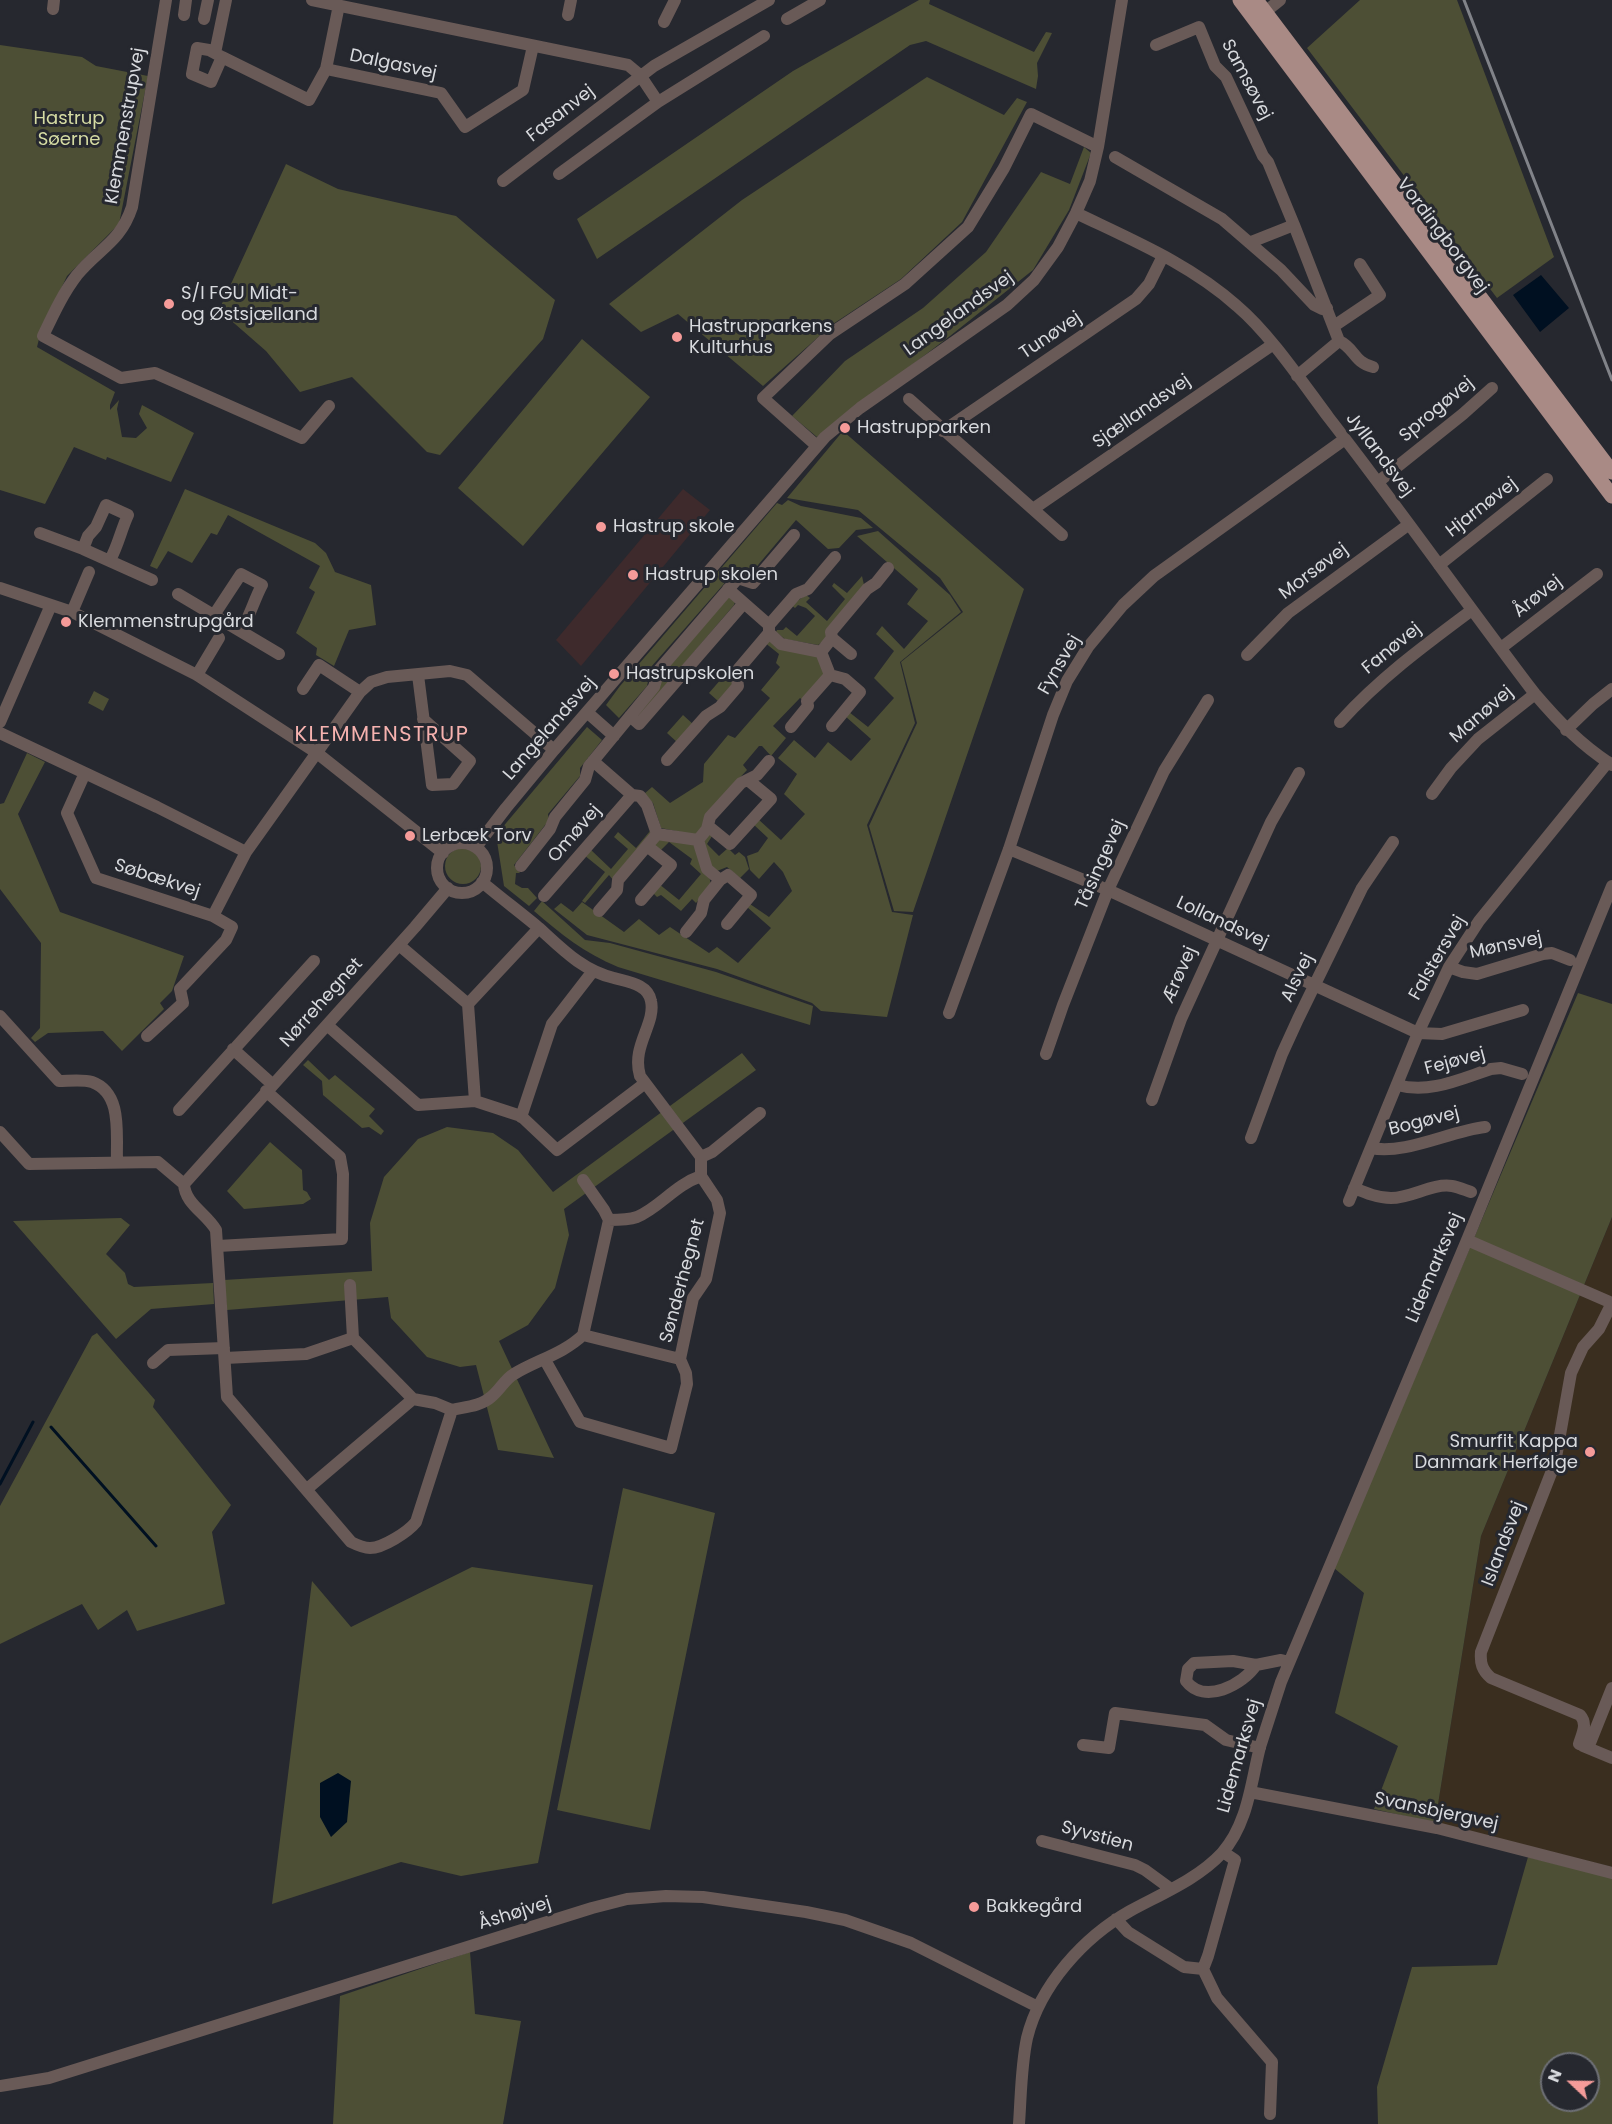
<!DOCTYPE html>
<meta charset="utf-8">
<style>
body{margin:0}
#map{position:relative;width:1612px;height:2124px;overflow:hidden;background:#26282f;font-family:Poppins,sans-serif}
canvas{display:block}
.north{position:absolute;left:1540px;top:2052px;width:60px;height:60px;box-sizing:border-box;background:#26282f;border:2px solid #6d6f75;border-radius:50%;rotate:292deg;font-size:16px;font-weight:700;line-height:24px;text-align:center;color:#d8dade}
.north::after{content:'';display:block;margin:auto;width:21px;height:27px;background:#f59b99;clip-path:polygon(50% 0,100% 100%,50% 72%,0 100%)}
</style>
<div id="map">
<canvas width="1612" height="2124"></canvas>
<div class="north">N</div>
</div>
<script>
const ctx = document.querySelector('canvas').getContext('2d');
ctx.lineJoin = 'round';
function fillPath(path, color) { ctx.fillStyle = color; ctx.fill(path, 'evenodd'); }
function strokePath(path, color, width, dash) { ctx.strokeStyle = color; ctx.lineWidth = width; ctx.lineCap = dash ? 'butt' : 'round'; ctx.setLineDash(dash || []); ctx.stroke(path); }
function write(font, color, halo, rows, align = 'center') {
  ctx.font = font + ' Poppins,sans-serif'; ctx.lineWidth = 6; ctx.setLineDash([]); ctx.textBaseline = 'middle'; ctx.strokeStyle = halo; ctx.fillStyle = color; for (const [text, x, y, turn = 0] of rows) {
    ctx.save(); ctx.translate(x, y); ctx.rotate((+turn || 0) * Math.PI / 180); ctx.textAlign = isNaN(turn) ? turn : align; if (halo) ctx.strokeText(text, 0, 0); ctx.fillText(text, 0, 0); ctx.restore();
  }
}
fillPath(new Path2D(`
 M1612,1217V1867L1435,1823L1481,1536Z`), '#3a2e1f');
fillPath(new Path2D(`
 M683,489L710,510L581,666L556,640Z`), '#3e2a2c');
fillPath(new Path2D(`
 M919,0H930L929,4L1034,52L1046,32L1052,33L1037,63L1038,76L1036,89L926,41L910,45L597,259L577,219L793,71Z
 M1360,0H1457L1554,257L1497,298L1307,48Z
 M0,45L82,57L96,66L148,76L119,224L67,276L41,331L37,347L115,392L110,405V410L119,400L117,409L122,437L136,438L147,428L139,414L142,405L194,433L171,482L107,457L106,460L74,447L45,504L0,490Z
 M927,77L1004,115L1017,98L1027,102L962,222L901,279L833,324L763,386L678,314L641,332L609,304L742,200Z
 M1084,147L1091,153L1069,210L1033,270L950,336L817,437L792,416L845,361L923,308L986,252L1041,172L1070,184Z
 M286,164L338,189L456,216L555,300L543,339L440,455L427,452L352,377L300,392L266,351L219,310Z
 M582,339L650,397L523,546L458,488Z
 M843,431L1024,589L913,912L894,911L869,826L917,723L901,662L963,612L940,578L858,510L787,498Z
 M185,489L315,543L326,553L335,572L371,585L376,625L349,630L334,666L316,655L317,648L296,633L315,592L309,588L320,566L228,515L217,535L211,533L192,563L168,551L157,569L150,566Z
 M788,500L801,506L861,518L873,528L856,530L839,548L828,549L796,520L753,571L737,569L651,667L647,686L619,718L606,705L620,686L777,503L782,505Z
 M878,531L950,595L961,612L900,662L915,723L867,825L892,912L913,915L887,1017L821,1011L812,1003L717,969L587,935L554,909L561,903L573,912L582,902L624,932L639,919L659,935L670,927L709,953L717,947L738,963L771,928L747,907L750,904L769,917L792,891L783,872L774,862L759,879L750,870L747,856L758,852L768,838L753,824L758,819L781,840L805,814L784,794L797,774L778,758L794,740L815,758L828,742L851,761L871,739L845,716L849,712L868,727L894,698L874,678L894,651L876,634L882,626L904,649L928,621L907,604L918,589L857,536Z
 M862,576L864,585L825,640L818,645L785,639L776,632L777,630H783L786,627L797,636L815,616L806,608L798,605L795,608L791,605L806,595L810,598L806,602L827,621L845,599L832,586L834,583L847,593Z
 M729,597L735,602L734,605L670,680V682L640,717L637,714L661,674Z
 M770,634L819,655L825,676L804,701L800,698L773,726L786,738L771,756L762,746H759L743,765L747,770L705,815L703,827L695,835L661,828L653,803L644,794L652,787L670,803L703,782L704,764L728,735L735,738L770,698L761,690L780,667L776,663L779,654L764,642Z
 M728,677L734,683L718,701L709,693L722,678L725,680Z
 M94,691L109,699L103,711L88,703Z
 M683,715L694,725L678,743L667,733Z
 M587,727L602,740L580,768V776L548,814L549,820L514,865L520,873H516L515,884L522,888H528L537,898L529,906L504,886L496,835Z
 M27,753L45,762L18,814L60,912L184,956L172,991L160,1003L164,1009L122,1051L103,1031L48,1033L35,1042L31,1038L40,1028L41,943L0,889V804L4,803Z
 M650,831L651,834L614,881L609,875L585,903L582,901L605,872L584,855L590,849L611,869L628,849L614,837L618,832L636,848Z
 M710,833H714L707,844L719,856L728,848L735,855L739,852L745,857L749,869L740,878L727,867L717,871L709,864L702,841Z
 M659,838L693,844L709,875L711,885L696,903L692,899L681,911L661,895L657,897L653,893L659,884L679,900L701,874L690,864L692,859L669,842L658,853L650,846Z
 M445 866a18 18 0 1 1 36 0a18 18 0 1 1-36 0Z
 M542,901L585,940L610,943L716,972L813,1006L810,1025L618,967C584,953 561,934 534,911Z
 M1578,993L1612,1004V1217L1481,1536L1435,1823L1374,1809L1398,1746L1335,1713L1364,1593L1334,1568Z
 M742,1053L756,1070L564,1209L569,1235L555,1288L528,1325L499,1341L554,1458L498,1450L476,1365L460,1367L427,1357L391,1318L388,1297L227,1310L224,1280L372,1271L370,1223L384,1177L418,1139L447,1127L493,1133L518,1150L553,1192Z
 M308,1060L329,1080L335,1075L375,1109L369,1116L384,1131L381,1135L369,1127L362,1128L323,1095L322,1081L303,1065Z
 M270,1142L302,1170L303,1190L307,1192L311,1199L303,1204L244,1209L227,1191Z
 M121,1218L130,1225L106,1254L125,1273L128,1284L134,1287L213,1283L214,1304L151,1309L116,1339L13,1221Z
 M97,1333L155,1400L153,1407L231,1505L212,1532L225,1604L137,1631L127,1610L98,1630L82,1604L0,1644V1506L92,1336Z
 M623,1488L715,1513L650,1830L557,1810Z
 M472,1567L593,1585L538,1863L461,1876L401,1862L272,1904L312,1581L351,1627Z
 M1528,1857L1612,1878V2124H1378L1377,2087L1412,1967L1497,1965ZM1552,2064H1588V2100H1552Z
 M470,1952L475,2014L521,2021L503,2124H333L340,1996Z`), '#4d4f35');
fillPath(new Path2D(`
 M1541,275L1569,308L1540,332L1513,295Z
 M338,1773L351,1781L347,1822L331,1837L320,1817V1783Z`), '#001021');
strokePath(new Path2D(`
 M51,1427L156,1546
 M0,1484L33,1422`), '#001021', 3);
strokePath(new Path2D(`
 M166,0L132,207C120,243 99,248 77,275C63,293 53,315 43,336L121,378L155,373L302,438L329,406
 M312,0L628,65L640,75L658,102
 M339,5L326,69L441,93L465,127L523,90L533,46
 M53,9L54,0
 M1265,12L1280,0
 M184,15L186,0
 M568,15L571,0
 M204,19L208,0
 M787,19L820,0
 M664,22L675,0
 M1156,45L1199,27L1215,66L1226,77L1263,156L1268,162L1294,225
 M215,53L226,0
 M222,57L209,50L197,48L192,74L211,82L222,57L309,100L326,69
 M1115,157L1222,219L1281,270L1314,305L1322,309L1327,308
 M559,174L658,102L764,36
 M503,181L654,66L769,0
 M1076,213C1132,240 1190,264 1237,306C1270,334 1302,382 1329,418C1399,508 1465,602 1535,694C1559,722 1580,744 1612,765
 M1251,242L1294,225L1339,341L1297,376
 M1334,326L1380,295L1360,264
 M1339,341C1355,348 1353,362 1373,367
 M909,399L1062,535
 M943,431L1136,299L1149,284L1163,256
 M817,446L763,398L830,334L905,284L968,227L1004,168L1031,114L1098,147
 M1378,482L1463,414L1492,388
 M1033,509L1272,345
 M40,533L83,549L152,580
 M83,549L88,536L96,527L106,505L128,515C121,530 118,546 110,560
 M1439,565L1547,479
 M0,588L72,612L197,675L317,753L443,853
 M728,589L769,625V633L781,644L821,652L830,675L845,679L860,692L832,726
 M178,594L279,654
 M72,612L89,572
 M214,615L241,574L262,585C254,600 250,616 241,631
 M769,625L796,594L808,589L835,557
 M832,638L851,654
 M1501,648L1597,574
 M821,652L832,638L831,632L867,589L876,583L888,568
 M1247,655L1288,613L1408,525
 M197,675L219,638
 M418,675L432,785L453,784L470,761L423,719
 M303,689L319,665L360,692
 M588,713L614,736
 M630,716L639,724L744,603
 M0,722L51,605
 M1340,722C1380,678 1425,645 1472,610
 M791,727L808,706L807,701L830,675
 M1566,730L1593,704L1612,689
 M0,733L157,807L246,852
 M667,760L706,716L720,707L738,686L736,672L769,633
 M593,761L632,795L640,796L647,805L657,834L698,840L707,869L720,880L728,875L751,895L727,924
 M85,773L67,813L96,878L213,916
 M1432,794L1451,768L1478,739L1535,694
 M708,826L730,844L771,799L748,780
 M698,840L707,829L710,817L741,783L757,775L769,761
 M437 868a25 25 0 1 1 50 0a25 25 0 1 1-50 0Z
 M476,847L506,808L554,750L825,437L860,408L1007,305L1034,280L1058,247L1076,213L1090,181L1098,147L1122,0
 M1009,849L1108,890L1418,1033L1442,1034L1523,1010
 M521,866L550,829L555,817L585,780L589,766L654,687L659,670L738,578L753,583L794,535
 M482,882C501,898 521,913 539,928C562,949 583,971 614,978C628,982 648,984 651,1001C656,1024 631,1046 640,1076L701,1157V1176L717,1200L720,1213L706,1279L693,1298L680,1359L686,1373L687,1384L671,1448L580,1422L545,1360
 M544,896L632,795
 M641,900L671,865L647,846
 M599,911L617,890L618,880L657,834
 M686,932L701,913L704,900L720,880
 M399,945L468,1004
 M1449,967L1463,972L1477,974L1543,954L1552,953L1570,960
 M949,1013L1009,849L1053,715L1067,681L1088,647L1123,605L1154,576L1345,439
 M0,1016L59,1081C68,1081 83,1079 92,1082C123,1093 116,1135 117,1161
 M327,1025L418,1105L475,1101L521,1116L557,1150L644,1084
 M147,1036L183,1003L180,989L226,940L232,927L213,916L246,852L360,692L371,682L387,677L450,671L467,675L554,750
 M233,1049L272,1084
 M1046,1054L1063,1005L1108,890L1164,771L1208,700
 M1397,1085C1430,1094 1460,1079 1491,1069L1501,1068L1522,1074
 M1152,1100L1181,1019L1271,822L1299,773
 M475,1101L468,1004L539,928
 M179,1110L314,961
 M521,1117L552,1024L593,971
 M0,1132L29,1164L158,1162L184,1184
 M1251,1138L1282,1054L1298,1019L1362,888L1393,842
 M1371,1148C1405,1155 1450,1131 1485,1127
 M701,1157L712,1152L760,1113
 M184,1184C185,1204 206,1213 216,1230L227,1397L351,1542C357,1545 363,1548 370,1548C383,1548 408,1532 416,1522L452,1410
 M184,1184L415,927L448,888
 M1354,1188C1366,1193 1378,1198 1391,1198C1412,1198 1432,1183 1452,1186C1458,1187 1465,1190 1471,1192
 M1349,1201L1418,1033L1449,967L1479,921L1608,762
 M609,1220C618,1220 628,1220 637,1217C659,1208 675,1185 701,1176
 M1467,1240L1612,1303
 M218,1246L342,1239L343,1174L340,1157L266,1091
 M350,1285L353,1338L413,1399L435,1403L452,1410
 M583,1335L680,1359
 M225,1358L306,1354L353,1338
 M153,1363L168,1350L224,1348
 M452,1410C465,1407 481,1406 491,1397C500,1390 505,1379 514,1374C537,1360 563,1354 583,1335L609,1220L604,1210L583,1180
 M307,1489L413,1399
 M1256,1665C1243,1685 1204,1705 1186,1681L1188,1669L1194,1663L1233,1661L1256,1665L1281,1660L1289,1662
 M1579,1744C1582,1734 1588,1724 1580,1715L1491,1678C1482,1670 1480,1663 1481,1652L1555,1463L1571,1373L1583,1347L1599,1329L1612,1303
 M1083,1745L1109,1748L1115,1713L1205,1725L1226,1740L1260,1748
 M1583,1746L1612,1758
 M1588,1748L1612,1688
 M1250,1792L1437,1828L1612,1873
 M1042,1841L1135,1865L1145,1870L1171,1889
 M1116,1919L1128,1932L1184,1967L1203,1969L1217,1998L1272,2062L1270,2114
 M1203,1969L1208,1956L1235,1860L1223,1852
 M0,2086L49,2078L592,1908L627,1899L666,1896L703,1897L806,1912L845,1920L911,1943L1038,2007
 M1019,2124C1021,2096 1021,2066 1027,2038C1040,1985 1084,1937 1130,1911C1161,1894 1198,1879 1222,1853C1248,1824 1251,1782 1260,1747C1267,1725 1274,1703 1281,1682L1467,1240L1612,886`), '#695a57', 12);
strokePath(new Path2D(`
 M1240,0L1612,496
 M1256,0L1612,472`), '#a98a85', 15);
strokePath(new Path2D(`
 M1464,0L1612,380`), '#818389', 3);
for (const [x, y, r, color] of [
 [169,304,6,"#f59b99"],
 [677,337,6,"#f59b99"],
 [845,428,6,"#f59b99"],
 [601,527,6,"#f59b99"],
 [633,575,6,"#f59b99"],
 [66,622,6,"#f59b99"],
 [614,674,6,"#f59b99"],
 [410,836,6,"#f59b99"],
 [1590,1452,6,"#f59b99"],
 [974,1907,6,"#f59b99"]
]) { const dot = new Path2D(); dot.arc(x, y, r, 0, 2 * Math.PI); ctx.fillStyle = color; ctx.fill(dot); strokePath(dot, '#26282f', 2); }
write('18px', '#d8dade', '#26282f', [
 ["Dalgasvej",393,65,12],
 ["Samsøvej",1246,80,62],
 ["Fasanvej",561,114,-38],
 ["Klemmenstrupvej",126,126,-80],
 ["Vordingborgvej",1442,236,53],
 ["Langelandsvej",959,314,-36],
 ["Tunøvej",1051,336,-34],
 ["Sprogøvej",1437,410,-40],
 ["Sjællandsvej",1142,412,-35],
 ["Jyllandsvej",1379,455,53],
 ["Hjarnøvej",1482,508,-38],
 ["Morsøvej",1314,572,-37],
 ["Årøvej",1538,597,-38],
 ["Fanøvej",1392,649,-39],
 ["Fynsvej",1060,665,-60],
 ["Manøvej",1482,715,-41],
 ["Langelandsvej",550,729,-49],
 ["Omøvej",575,834,-49],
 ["Tåsingevej",1101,865,-66],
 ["Søbækvej",157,879,18],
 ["Lollandsvej",1222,923,25],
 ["Mønsvej",1506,946,-12],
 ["Falstersvej",1438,958,-60],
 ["Ærøvej",1180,975,-66],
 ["Alsvej",1298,978,-64],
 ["Nørrehegnet",322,1003,-48],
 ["Fejøvej",1455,1062,-15],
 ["Bogøvej",1424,1122,-14],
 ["Lidemarksvej",1435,1268,-67],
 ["Sønderhegnet",683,1281,-75],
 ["Islandsvej",1504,1544,-69],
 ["Lidemarksvej",1240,1756,-74],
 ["Svansbjergvej",1436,1812,12],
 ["Syvstien",1097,1837,15],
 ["Åshøjvej",515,1914,-17]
]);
write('18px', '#d5dba3', '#26282f', [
 ["Hastrup",69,119],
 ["Søerne",69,140]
]);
write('18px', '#d8dade', '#26282f', [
 ["S/I FGU Midt-",181,294],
 ["og Østsjælland",181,315],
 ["Hastrupparkens",689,327],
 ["Kulturhus",689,348],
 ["Hastrupparken",857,428],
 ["Hastrup skole",613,527],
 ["Hastrup skolen",645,575],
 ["Klemmenstrupgård",78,622],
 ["Hastrupskolen",626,674],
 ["Lerbæk Torv",422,836],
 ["Smurfit Kappa",1578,1442,"right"],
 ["Danmark Herfølge",1578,1463,"right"],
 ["Bakkegård",986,1907]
], 'left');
ctx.letterSpacing = '1.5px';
write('21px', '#f6b2af', '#26282f', [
 ["KLEMMENSTRUP",382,736]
]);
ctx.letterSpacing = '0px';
</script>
